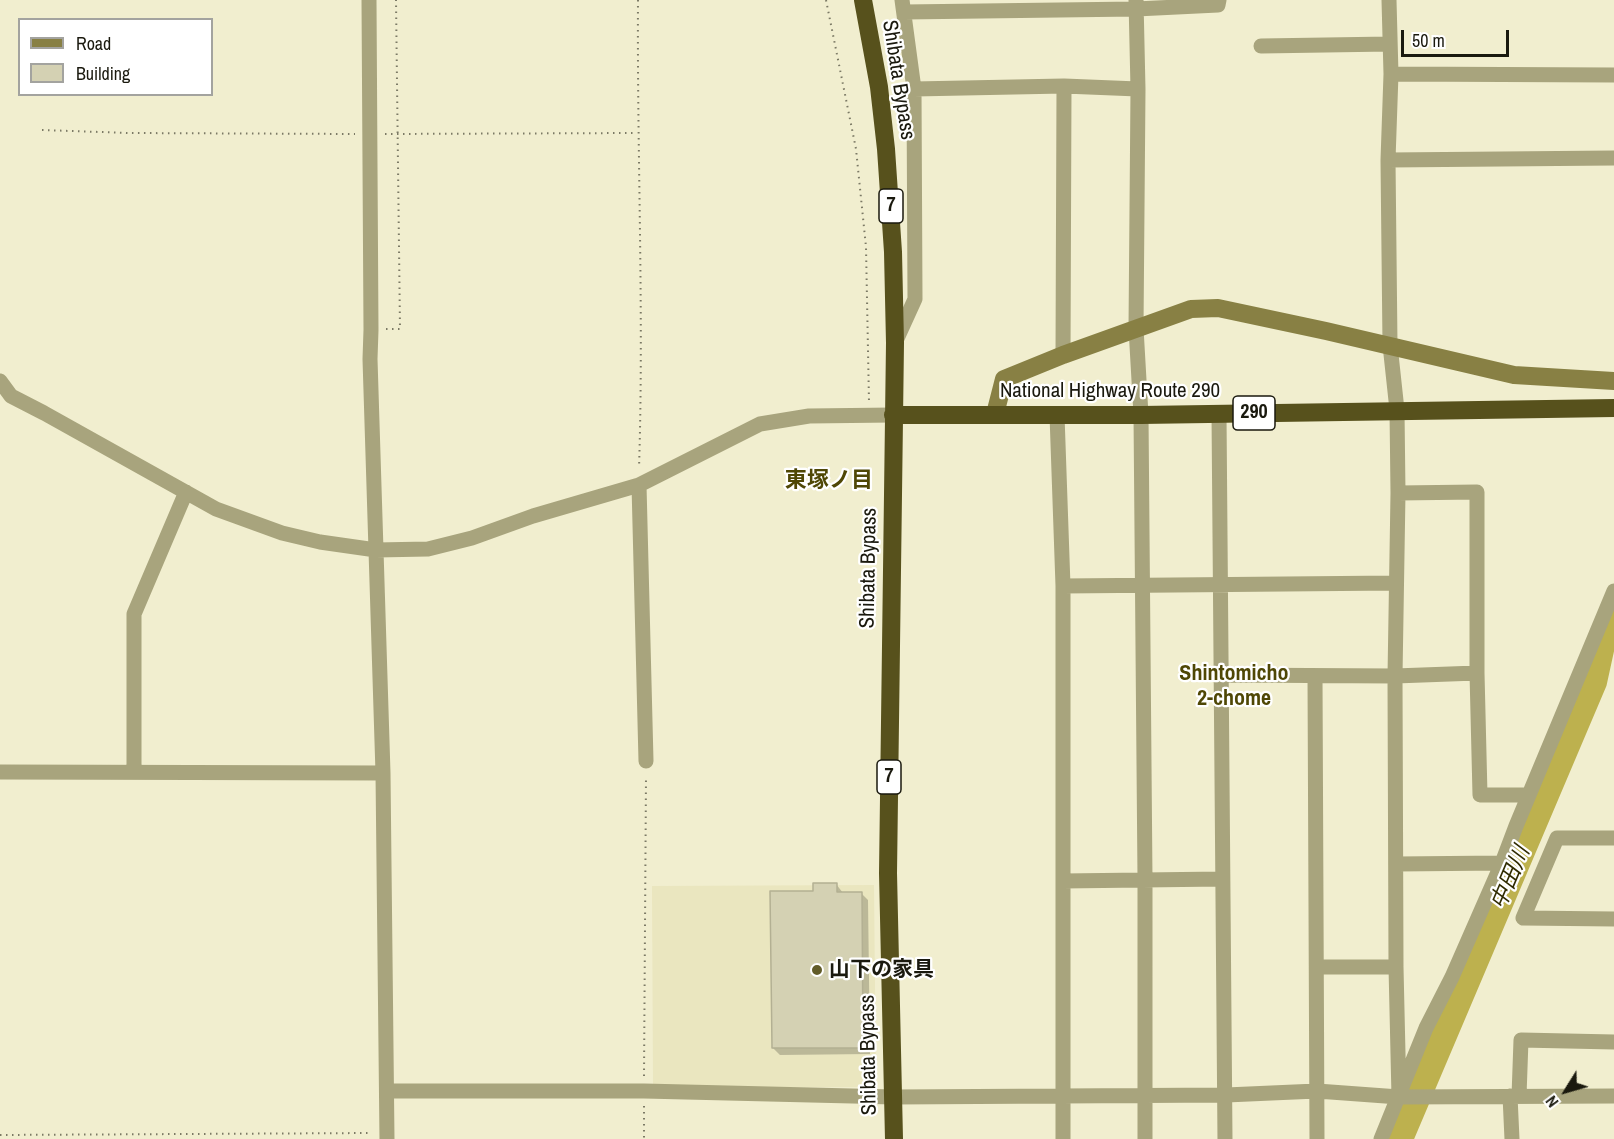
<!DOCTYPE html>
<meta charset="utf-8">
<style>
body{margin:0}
#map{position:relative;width:1614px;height:1139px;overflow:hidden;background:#f1eecf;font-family:"Archivo Narrow",sans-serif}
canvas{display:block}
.legend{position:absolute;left:18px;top:18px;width:195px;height:78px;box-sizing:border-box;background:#fff;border:2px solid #a3a39f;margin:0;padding:8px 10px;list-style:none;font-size:18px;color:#1a190e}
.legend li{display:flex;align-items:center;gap:12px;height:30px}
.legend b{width:30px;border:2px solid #a3a39f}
.north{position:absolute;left:1536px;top:1061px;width:60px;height:60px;-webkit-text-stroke:4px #fff;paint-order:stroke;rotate:233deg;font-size:16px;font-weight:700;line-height:24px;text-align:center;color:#1a190e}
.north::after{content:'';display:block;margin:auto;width:21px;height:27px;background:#1a190e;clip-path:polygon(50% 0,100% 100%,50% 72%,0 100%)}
.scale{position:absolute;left:1401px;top:30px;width:108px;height:27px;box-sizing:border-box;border:3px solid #1a190e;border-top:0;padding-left:8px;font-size:18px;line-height:21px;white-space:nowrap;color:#1a190e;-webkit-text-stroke:4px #fff;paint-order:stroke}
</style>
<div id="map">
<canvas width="1614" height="1139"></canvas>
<ul class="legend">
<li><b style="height:8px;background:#888044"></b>Road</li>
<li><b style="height:16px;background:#d4d1b3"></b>Building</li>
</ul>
<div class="north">N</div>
<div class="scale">50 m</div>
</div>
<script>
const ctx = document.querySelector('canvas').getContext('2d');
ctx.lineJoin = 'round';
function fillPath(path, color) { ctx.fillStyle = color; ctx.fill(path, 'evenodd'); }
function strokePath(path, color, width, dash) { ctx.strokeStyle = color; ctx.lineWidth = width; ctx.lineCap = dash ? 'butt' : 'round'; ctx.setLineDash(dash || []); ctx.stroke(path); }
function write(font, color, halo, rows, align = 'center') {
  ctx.font = font + ' "Archivo Narrow","Noto Sans JP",sans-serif'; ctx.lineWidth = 4.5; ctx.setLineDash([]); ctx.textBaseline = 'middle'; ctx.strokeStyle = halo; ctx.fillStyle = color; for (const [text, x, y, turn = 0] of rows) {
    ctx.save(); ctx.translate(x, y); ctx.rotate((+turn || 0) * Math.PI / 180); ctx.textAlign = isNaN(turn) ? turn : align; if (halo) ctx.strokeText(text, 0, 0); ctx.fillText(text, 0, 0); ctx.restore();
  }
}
fillPath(new Path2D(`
 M874,885L876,1087L653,1088L652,886Z`), '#eae6bf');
fillPath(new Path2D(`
 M836,884L843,893H861L868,900L870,1054L780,1055L773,1048L815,892Z`), '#0003');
strokePath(new Path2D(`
 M1400,1139L1594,682L1604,636L1614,615`), '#bdb14e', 26);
const building = new Path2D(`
 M813,883H837V892H862L863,1048H772L770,891H813Z`);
fillPath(building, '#d4d1b3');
strokePath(building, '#b3b093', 1.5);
strokePath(new Path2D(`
 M638,0C637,156 644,312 639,468
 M826,0L856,149L866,247L869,402
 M42,130L129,133L355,134
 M385,134L637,133
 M386,329H400L396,0
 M644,1076L646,776
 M644,1106V1139
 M0,1135L372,1133`), '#7b7965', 2, [1.5, 4.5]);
strokePath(new Path2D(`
 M369,0L371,330L370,359L383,773L387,1139
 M1136,0L1138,89L1136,328L1141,415L1145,879V1139
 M1389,0L1391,74L1388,160L1390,345L1397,410L1398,493L1395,676L1396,967L1399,1097
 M904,12L1136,9L1218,5L1219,0
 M1261,46L1390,44
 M1391,74L1614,75
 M914,89L1064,86L1138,89
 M1388,160L1614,158
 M895,343L915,299L914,89L902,0
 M1063,355L1064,86
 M0,381L11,396L44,413L216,509L282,533L320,542L376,550L428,549L472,538L533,516L639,485L760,424L809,416L893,415
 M1219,414L1225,1139
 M1057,415L1063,586V1139
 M639,485L646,761
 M1398,493L1477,492V673L1480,795H1528
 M1063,586L1396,583
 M1223,675L1395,676L1477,673
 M1315,676L1317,1139
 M0,772L383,773
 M134,772V614L186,492
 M1614,838H1557L1523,918L1614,919
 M1397,864L1502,863
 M1063,881L1222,879
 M1317,967H1396
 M387,1091H644L894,1097L1226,1095L1317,1091L1399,1097L1614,1096
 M1510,1096L1512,1139
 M1519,1096L1521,1040L1614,1042
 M1381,1139L1426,1028L1452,977L1502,863L1516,826L1614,591`), '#a8a47d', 15);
strokePath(new Path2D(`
 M995,414L1004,379L1063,355L1191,309L1218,308L1326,331L1514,375L1614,381`), '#888044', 18);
strokePath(new Path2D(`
 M863,0L879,87L886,149L893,252L895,343L888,873L894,1139
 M893,415H1141L1614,408`), '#57511c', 18);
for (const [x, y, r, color] of [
 [817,970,6,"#615b28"]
]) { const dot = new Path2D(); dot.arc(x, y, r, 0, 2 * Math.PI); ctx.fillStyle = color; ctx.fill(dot); strokePath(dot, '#fff', 2); }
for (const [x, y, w] of [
 [891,206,24],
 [1254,413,42],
 [889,777,24]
]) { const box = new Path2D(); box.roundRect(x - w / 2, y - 17, w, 34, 4.5); ctx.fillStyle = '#fff'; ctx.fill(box); strokePath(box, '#1a190e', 1.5); }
write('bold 20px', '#1a190e', null, [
 ["7",891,206],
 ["290",1254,413],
 ["7",889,777]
]);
write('21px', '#1a190e', '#fff', [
 ["Shibata Bypass",898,80,81],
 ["National Highway Route 290",1110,391],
 ["Shibata Bypass",869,568,-89],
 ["Shibata Bypass",869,1055,-91]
]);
write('bold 21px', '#1a190e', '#fff', [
 ["山下の家具",829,970]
], 'left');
write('bold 22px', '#4f4705', '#fff', [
 ["東塚ノ目",829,481],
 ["Shintomicho",1234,674],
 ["2-chome",1234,699]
]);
write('italic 22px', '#302b00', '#fff', [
 ["中田川",1511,878,-67]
]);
</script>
